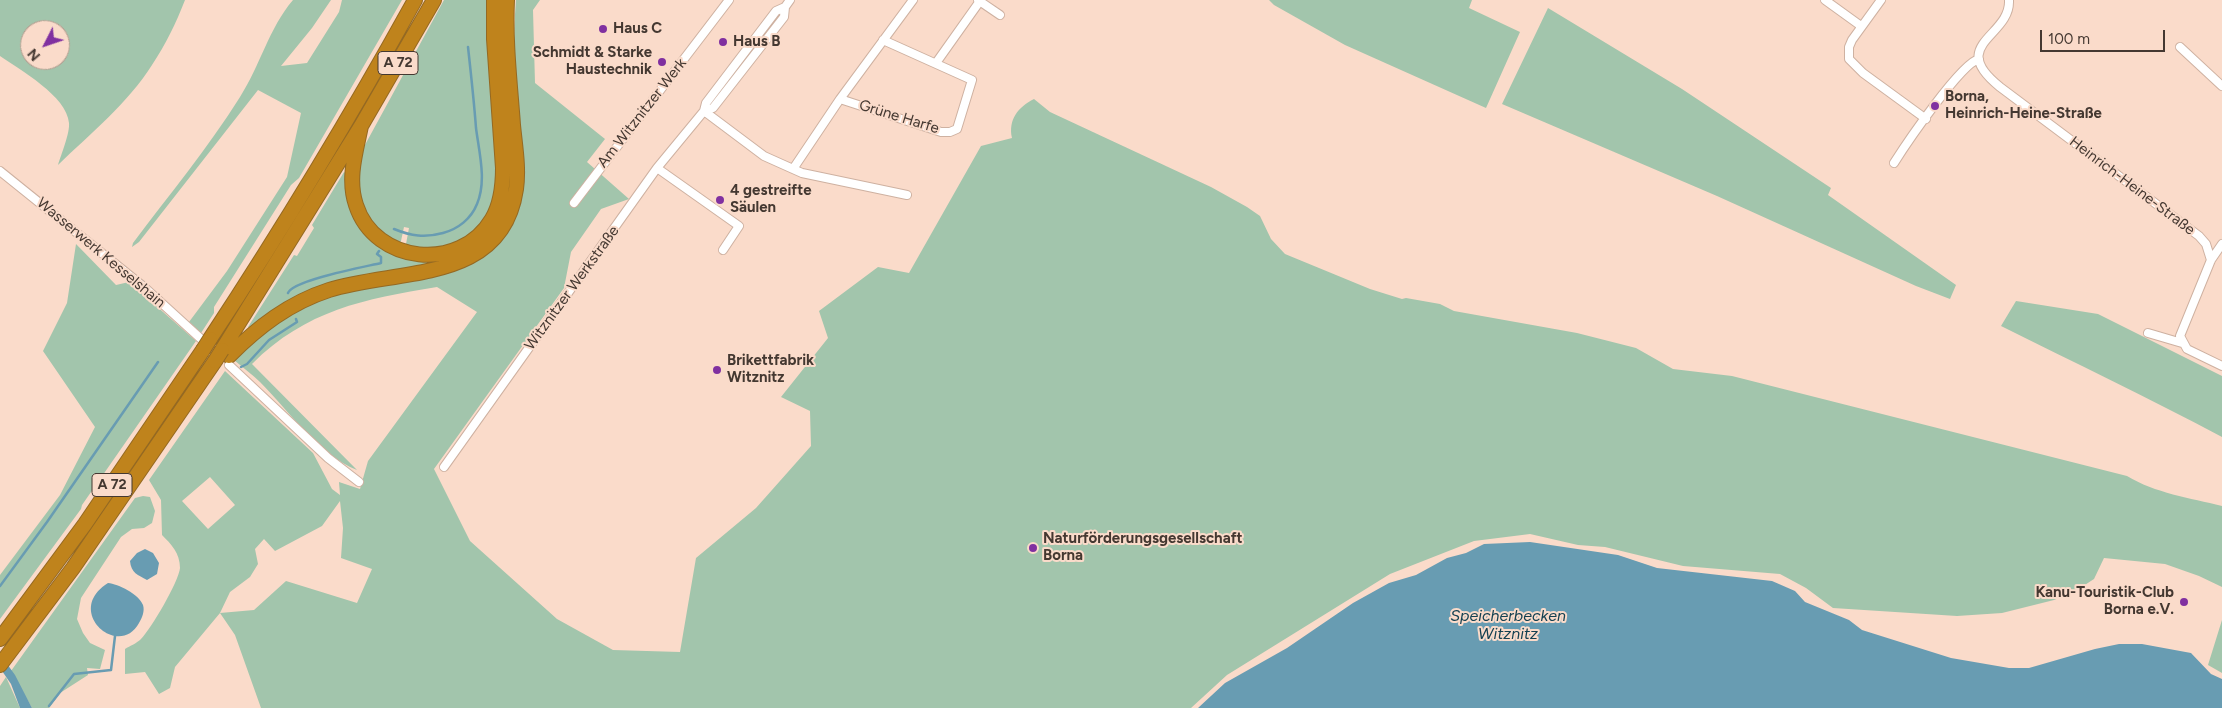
<!DOCTYPE html>
<meta charset="utf-8">
<style>
body{margin:0}
#map{position:relative;width:2222px;height:708px;overflow:hidden;background:#fadbca;font-family:Figtree,sans-serif}
canvas{display:block}
.north{position:absolute;left:20px;top:20px;width:50px;height:50px;box-sizing:border-box;background:#fadbca;border:1px solid #b19a8d;border-radius:50%;rotate:229deg;font-size:14px;font-weight:700;line-height:20px;text-align:center;color:#443831}
.north::after{content:'';display:block;margin:auto;width:18px;height:22px;background:#8030a0;clip-path:polygon(50% 0,100% 100%,50% 72%,0 100%)}
.scale{position:absolute;left:2040px;top:30px;width:125px;height:22px;box-sizing:border-box;border:2px solid #443831;border-top:0;padding-left:6px;font-size:15px;line-height:18px;white-space:nowrap;color:#443831;-webkit-text-stroke:4px #fadbca;paint-order:stroke}
</style>
<div id="map">
<canvas width="2222" height="708"></canvas>
<div class="north">N</div>
<div class="scale">100 m</div>
</div>
<script>
const ctx = document.querySelector('canvas').getContext('2d');
ctx.lineJoin = 'round';
function fillPath(path, color) { ctx.fillStyle = color; ctx.fill(path, 'evenodd'); }
function strokePath(path, color, width, dash) { ctx.strokeStyle = color; ctx.lineWidth = width; ctx.lineCap = dash ? 'butt' : 'round'; ctx.setLineDash(dash || []); ctx.stroke(path); }
function write(font, color, halo, rows, align = 'center') {
  ctx.font = font + ' Figtree,sans-serif'; ctx.lineWidth = 4; ctx.setLineDash([]); ctx.textBaseline = 'middle'; ctx.strokeStyle = halo; ctx.fillStyle = color; for (const [text, x, y, turn = 0] of rows) {
    ctx.save(); ctx.translate(x, y); ctx.rotate((+turn || 0) * Math.PI / 180); ctx.textAlign = isNaN(turn) ? turn : align; if (halo) ctx.strokeText(text, 0, 0); ctx.fillText(text, 0, 0); ctx.restore();
  }
}
fillPath(new Path2D(`
 M0,0H185C176,23 166,44 152,65C128,103 90,134 58,165C61,155 70,133 69,123C67,96 20,70 0,56ZM30,30H60V60H30Z
 M293,0H331L312,28L281,66L307,63L339,12L342,0H402L299,178L291,185L214,307V313L201,333L189,322L227,271L287,177L301,113L258,90L139,242L132,247L133,243C169,195 208,148 240,97C260,66 269,28 293,0Z
 M444,0H489L498,158L494,203L479,227L462,242L421,251L406,244L409,228L404,227L401,241L398,245L370,224L357,195L360,154Z
 M516,0H540L533,10L535,83L605,139L587,162L629,199L601,209L571,252L564,288L434,469L470,541L557,619L613,650L680,652L696,558L756,508L811,446L810,411L781,397L828,338L819,311L878,267L909,273L981,146L1012,138C1008,120 1018,107 1034,99L1050,112L1211,187L1247,207L1260,216L1271,239L1285,254L1370,289L1402,299L1406,298L1440,304L1454,311L1577,333L1636,348L1673,369L1732,376L2127,476C2155,493 2190,498 2222,506V587L2199,576L2165,564L2104,558L2094,579L2074,592L2054,600L2002,613L1957,616L1833,608L1806,588L1780,574L1683,566L1605,547L1578,545L1530,534L1474,541L1390,574L1227,675L1191,708H261L235,635L220,613L175,667L170,688L159,694L145,672L125,674V649C130,646 137,643 141,639C151,629 179,581 180,568C180,553 171,544 162,535L161,500L149,480L225,371L313,453L332,489L340,495L339,482L360,489L368,461L477,312L437,287C364,299 306,310 252,364L357,470C320,456 288,410 260,382C252,374 242,367 234,360L268,328L313,301L490,251C506,235 517,218 521,195C525,174 521,152 519,130C516,87 512,44 516,0ZM210,477L235,505L208,529L182,501ZM340,501L343,528L341,558L372,569L357,603L286,581L254,610L220,613L230,592L250,577L258,564L255,549L264,539L275,551L322,526Z
 M1269,0H1472L1469,8L1520,32L1486,108L1345,45L1274,5Z
 M498,8C504,16 506,93 507,109C509,138 516,168 510,196C494,270 421,266 363,277C322,285 283,302 251,329L248,327L294,255L297,256L314,228L312,225L344,172L348,175C348,273 476,292 504,201C512,176 505,147 503,122C501,84 498,46 498,8Z
 M1548,8L1682,89L1831,188L1828,195L1956,285L1950,299L1916,286L1717,196L1502,104Z
 M76,244L116,285L129,282L196,341L82,505L81,509L0,619V575L60,495L95,427L43,351L67,303Z
 M2016,301L2098,314L2222,376V437C2149,398 2075,363 2001,326Z
 M143,496L150,497L155,511L152,523L144,528L132,529L121,537L81,598L77,619L83,633L90,643L105,650L100,669L87,668L88,675L60,693L49,708H32L11,671L135,498Z
 M2222,620V673L2208,665Z
 M6,677L20,708H0V686Z`), '#a2c5ac');
fillPath(new Path2D(`
 M1530,542L1618,555L1657,568L1772,581L1795,591L1805,602L1849,620L1862,630L1951,658L2009,668H2029L2095,649L2119,644H2142L2191,653L2211,674L2222,679V708H1198L1225,683L1287,648L1353,603L1389,583L1416,575L1447,558L1466,553L1484,544Z
 M145,549L153,553L159,563L157,574L147,580C138,575 131,573 130,561L137,553Z
 M108,583C118,584 139,594 143,605C145,611 142,618 139,623C119,660 63,611 108,583Z
 M0,654L15,675L32,708H20L11,684L0,668Z`), '#689cb2');
strokePath(new Path2D(`
 M394,229C411,236 425,238 443,233C458,229 471,219 477,204C487,181 479,152 476,128C474,101 471,74 468,47
 M288,293C293,280 364,267 381,263V257L377,254L379,251
 M241,367L247,364L269,340L297,322L296,319
 M0,586L47,522L158,362
 M49,706L74,674L111,670L115,636`), '#689cb2', 2.5);
const minor = new Path2D(`
 M978,0L1000,15
 M1825,0L1861,26
 M1881,0L1852,40L1849,47V59L1863,73L1926,119
 M2009,0C2011,37 1946,44 2000,87L2199,236L2206,244L2211,260
 M2180,47L2222,86
 M936,63L980,1
 M840,99L941,132H950L957,129L972,80L883,40
 M704,111L764,156L793,169L840,99L913,0
 M704,111L713,108L784,17L785,7
 M1894,163C1906,144 1961,63 1979,59
 M657,168L739,226L723,250
 M793,169L802,173L907,195
 M0,171L144,287L200,338
 M574,203L729,0
 M2222,244L2211,260L2180,336L2187,349L2222,366
 M2148,333L2182,343
 M229,365L328,458L359,482
 M444,467L657,168L704,111L706,103L776,11L785,7L790,0`);
const motorway = new Path2D(`
 M361,126C356,151 347,179 356,205C375,264 460,273 492,219C501,204 503,186 503,168L494,39V0
 M210,339C283,228 351,116 415,0
 M222,350L361,126L434,0
 M229,356C258,327 289,303 329,290C397,268 502,285 516,189C519,168 515,146 513,125C510,83 505,42 507,0
 M0,639L85,524L203,350
 M0,665L73,568L215,361`);
strokePath(minor, '#ceb1a1', 10);
strokePath(motorway, '#946923', 16);
strokePath(minor, '#fff', 8);
strokePath(motorway, '#bf831c', 14);
const motorwayBridge = new Path2D(`
 M203,350L210,339
 M215,361L222,350`);
strokePath(motorwayBridge, '#946923', 16, []);
strokePath(motorwayBridge, '#bf831c', 14);
for (const [x, y, r, color] of [
 [603,29,5,"#8030a0"],
 [723,42,5,"#8030a0"],
 [662,62,5,"#8030a0"],
 [1935,106,5,"#8030a0"],
 [720,200,5,"#8030a0"],
 [717,370,5,"#8030a0"],
 [1033,548,5,"#8030a0"],
 [2184,602,5,"#8030a0"]
]) { const dot = new Path2D(); dot.arc(x, y, r, 0, 2 * Math.PI); ctx.fillStyle = color; ctx.fill(dot); strokePath(dot, '#fadbca', 2); }
for (const [x, y, w] of [
 [398,63,40],
 [112,485,40]
]) { const box = new Path2D(); box.roundRect(x - w / 2, y - 11.5, w, 23, 4); ctx.fillStyle = '#fadbca'; ctx.fill(box); strokePath(box, '#443831', 1); }
write('bold 14px', '#443831', null, [
 ["A 72",398,63],
 ["A 72",112,485]
]);
write('bold 15px', '#443831', '#fadbca', [
 ["Haus C",613,29],
 ["Haus B",733,42],
 ["Schmidt & Starke",652,53,"right"],
 ["Haustechnik",652,70,"right"],
 ["Borna,",1945,97],
 ["Heinrich-Heine-Straße",1945,114],
 ["4 gestreifte",730,191],
 ["Säulen",730,208],
 ["Brikettfabrik",727,361],
 ["Witznitz",727,378],
 ["Naturförderungsgesellschaft",1043,539],
 ["Borna",1043,556],
 ["Kanu-Touristik-Club",2174,593,"right"],
 ["Borna e.V.",2174,610,"right"]
], 'left');
write('15px', '#443831', '#fadbca', [
 ["Am Witznitzer Werk",642,113,-52],
 ["Grüne Harfe",899,117,17],
 ["Heinrich-Heine-Straße",2132,186,37],
 ["Wasserwerk Kesselshain",101,253,40],
 ["Witznitzer Werkstraße",572,288,-54]
]);
write('italic 16px', '#134051', '#fadbca', [
 ["Speicherbecken",1508,616],
 ["Witznitz",1508,634]
]);
</script>
